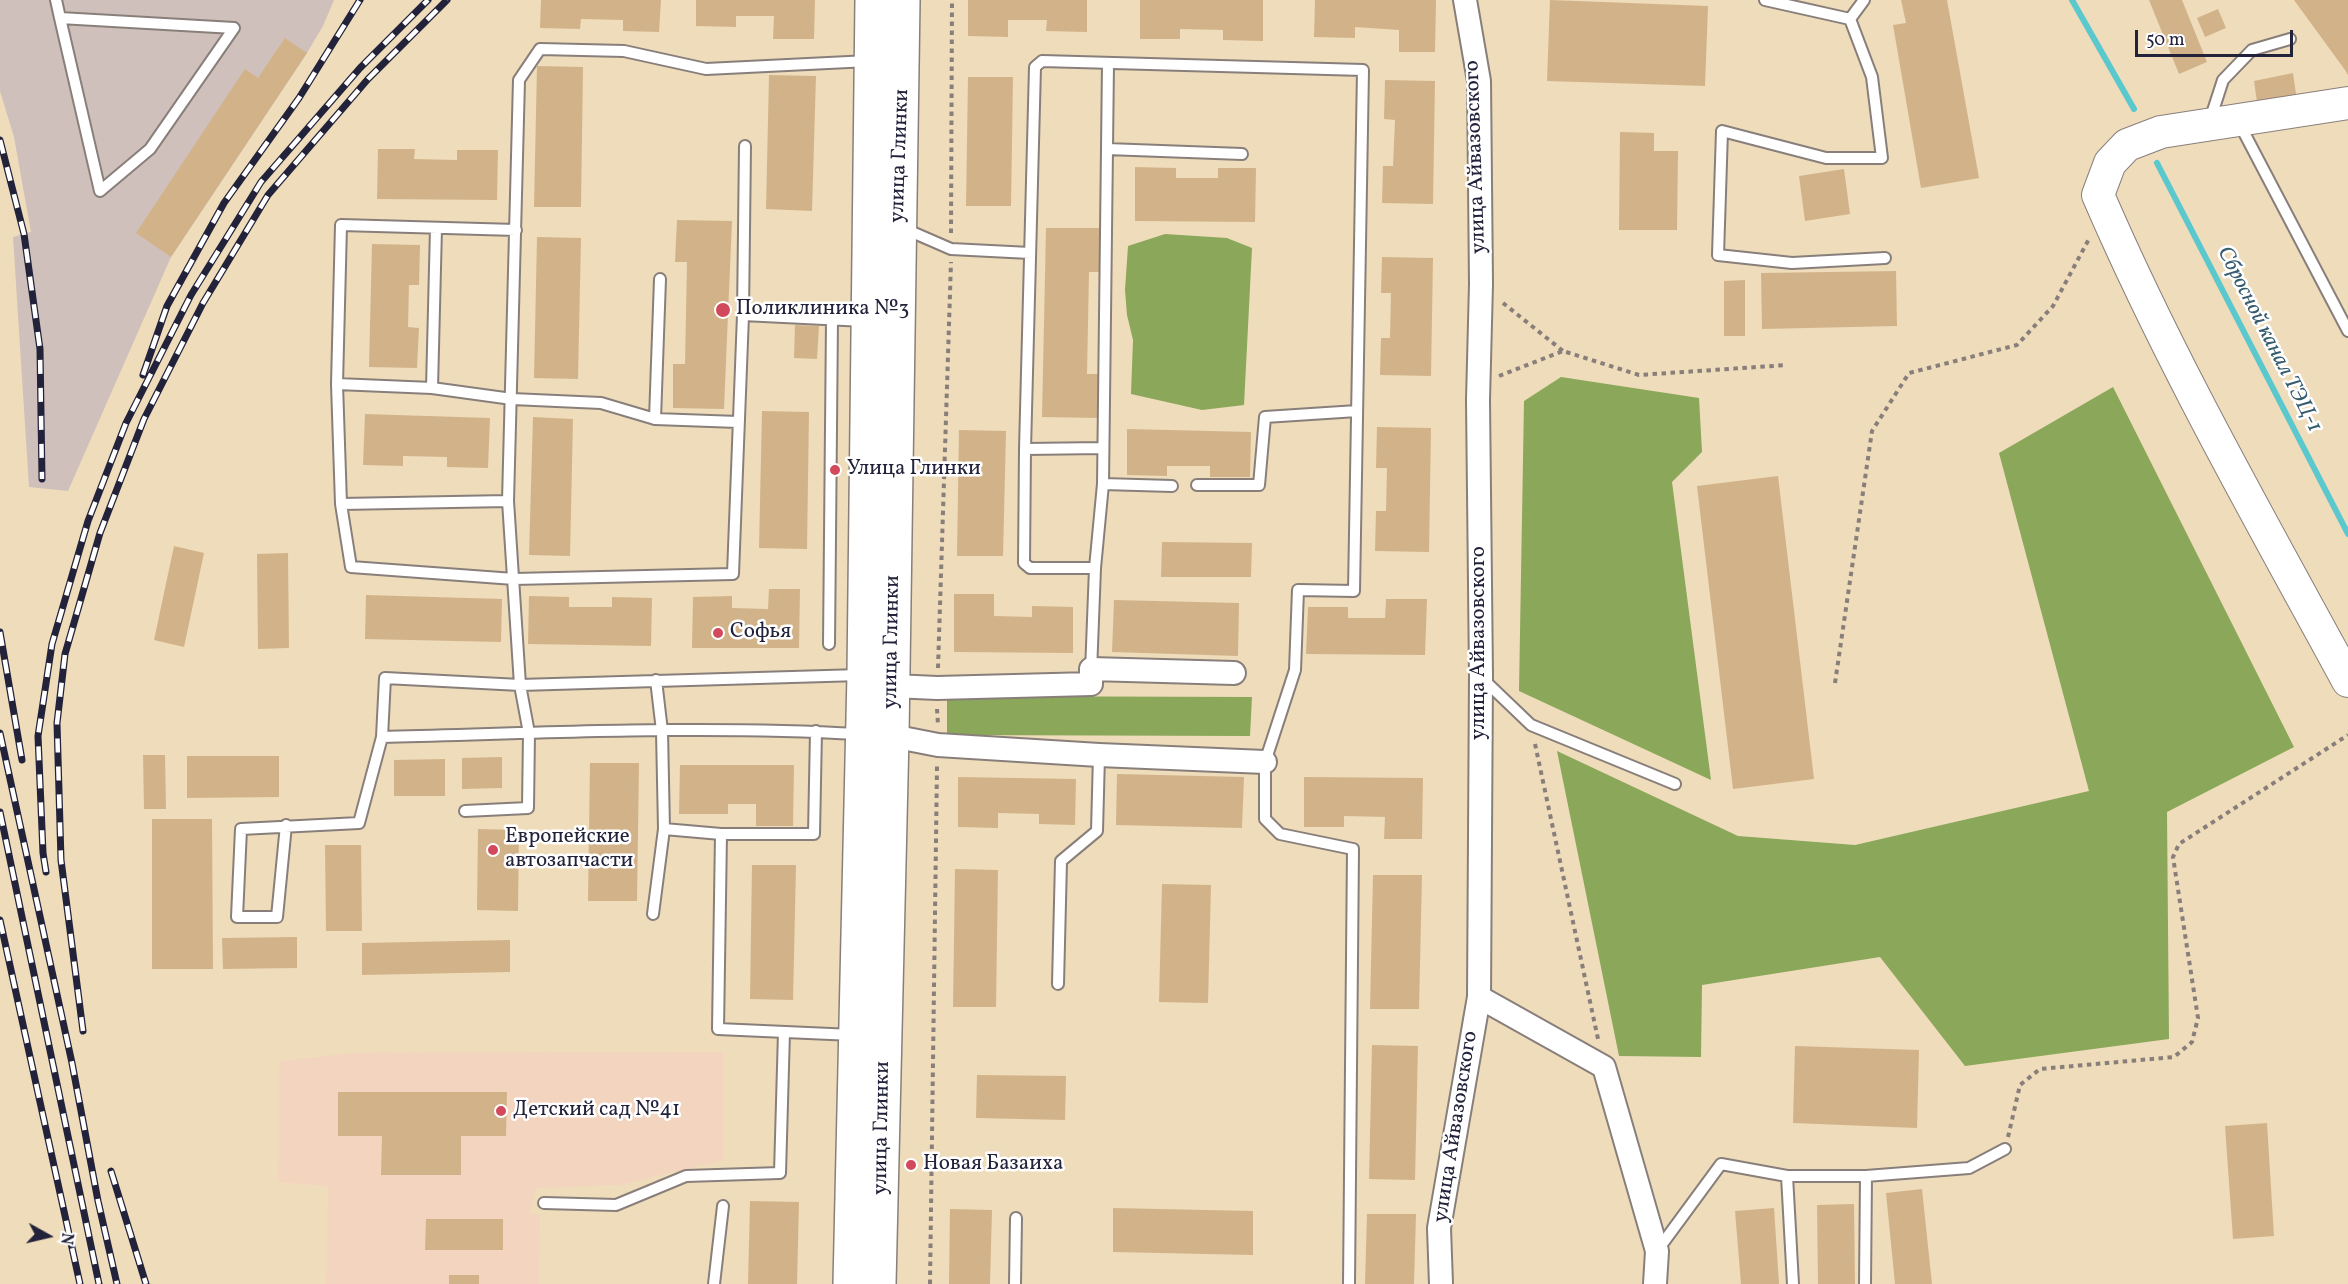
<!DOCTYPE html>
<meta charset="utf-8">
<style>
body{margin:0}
#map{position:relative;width:2348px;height:1284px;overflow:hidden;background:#efdcbb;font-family:Vollkorn,serif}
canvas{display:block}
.north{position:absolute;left:18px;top:1206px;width:60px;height:60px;-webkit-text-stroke:4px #fff;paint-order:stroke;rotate:98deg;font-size:16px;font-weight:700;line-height:24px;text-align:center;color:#22223b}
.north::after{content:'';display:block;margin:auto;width:21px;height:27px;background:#22223b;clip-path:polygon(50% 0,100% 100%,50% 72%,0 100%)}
.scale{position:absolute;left:2135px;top:30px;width:158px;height:27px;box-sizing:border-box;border:3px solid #22223b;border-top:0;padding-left:8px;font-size:18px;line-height:21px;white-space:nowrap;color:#22223b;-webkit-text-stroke:4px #fff;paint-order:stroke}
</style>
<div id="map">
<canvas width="2348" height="1284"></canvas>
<div class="north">N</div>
<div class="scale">50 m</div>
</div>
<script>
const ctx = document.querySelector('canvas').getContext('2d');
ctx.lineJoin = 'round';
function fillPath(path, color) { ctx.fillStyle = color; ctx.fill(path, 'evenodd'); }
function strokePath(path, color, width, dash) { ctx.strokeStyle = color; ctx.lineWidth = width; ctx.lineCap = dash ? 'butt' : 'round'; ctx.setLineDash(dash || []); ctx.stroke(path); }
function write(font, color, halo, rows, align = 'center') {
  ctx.font = font + ' Vollkorn,serif'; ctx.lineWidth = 5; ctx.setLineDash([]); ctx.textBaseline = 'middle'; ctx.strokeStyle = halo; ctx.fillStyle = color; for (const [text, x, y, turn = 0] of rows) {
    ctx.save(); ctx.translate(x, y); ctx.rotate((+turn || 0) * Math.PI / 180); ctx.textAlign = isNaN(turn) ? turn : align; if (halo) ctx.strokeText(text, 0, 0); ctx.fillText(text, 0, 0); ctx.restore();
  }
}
fillPath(new Path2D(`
 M723,1052V1160L620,1185L536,1188L530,1214H540L539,1284H326L328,1186L278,1182L279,1062L349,1053Z`), '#f3d4bf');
fillPath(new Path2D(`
 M0,0H334L323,26L307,53L171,257L68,491L29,487L13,237L31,232L14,137L0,91Z`), '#cfc0bb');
fillPath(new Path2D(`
 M1165,234L1227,238L1252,248L1244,405L1202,410L1131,394L1133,340L1127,315L1125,290L1128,246Z
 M1561,377L1699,398L1702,452L1672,482L1711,780L1519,691L1524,401Z
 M2113,387L2294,747L2167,812L2169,1039L1965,1066L1880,957L1702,985L1701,1057L1619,1056L1557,751L1738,836L1855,845L2089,791L1999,453Z
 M947,696L1252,697L1250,736L947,735Z`), '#8aa75a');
strokePath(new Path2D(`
 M2072,0L2134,109
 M2157,163L2348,534`), '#5bc8ce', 6);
fillPath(new Path2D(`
 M541,0H661L659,32L623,31V20L581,19L580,29L540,28Z
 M696,0H815L814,39H773L774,16H736V27L696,26Z
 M968,0H1087V32L1046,31L1047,20H1008V37L968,36Z
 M1140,0H1263V41L1223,40V30L1180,29V39H1140Z
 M1315,0H1436L1435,52H1399V30L1355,27V38L1314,37Z
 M1550,0L1708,6L1705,86L1547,81Z
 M1901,0H1947L1979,178L1921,188L1893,25L1906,23Z
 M2149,0H2182L2207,62L2179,74Z
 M2294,0H2348V75L2345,70Z
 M2218,9L2226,28L2205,37L2197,18Z
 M285,38L307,53L171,257L136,233L245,69L258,78Z
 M537,66L583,67L581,207H534Z
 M2293,73L2296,94L2257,102L2254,81Z
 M769,75L816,76L812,211L766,209Z
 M968,77H1013L1011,206H966Z
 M1385,80L1435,81L1433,204L1382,203L1383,166H1393L1395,120L1384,119Z
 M1620,132L1654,133V151H1678L1677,230H1619Z
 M378,149H415L414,159L457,160V150H498L497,200L377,199Z
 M1135,167L1176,168V178H1218V168H1256L1255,222L1135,221Z
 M1844,169L1850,214L1805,221L1799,176Z
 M677,220L732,221L724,409L673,408V364H685L687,262H675Z
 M1046,228H1101L1100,272H1089L1087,374H1099L1098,418L1042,417Z
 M537,237L581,238L578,379L534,378Z
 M372,244L420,245L419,285H409L408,327L419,328L417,368L369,367Z
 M1382,257L1433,258L1431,376L1380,375L1381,338H1390L1391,293H1381Z
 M1896,271L1897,326L1762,329L1761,273Z
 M1745,280V336H1724V281Z
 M795,325L819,326L817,359L794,358Z
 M762,411L809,412L807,549L759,548Z
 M365,414L490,418L488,468L447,467V457L403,456V466L363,465Z
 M533,417L573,419L570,556L529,555Z
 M1377,427L1431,428L1429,552L1375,551L1376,511H1386L1387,468H1376Z
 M1127,429L1251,432L1250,477H1210V466H1167V476L1127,475Z
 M959,430L1006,431L1003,556H957Z
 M1778,476L1814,779L1733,789L1697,486Z
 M1162,542L1252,543L1251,577H1161Z
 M174,546L204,553L184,647L154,640Z
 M288,553L289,648L258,649L257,554Z
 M769,589H800L799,648H692L693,597L732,596V608L768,609Z
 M954,594H994V616L1032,617V606L1073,607V653L954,652Z
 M366,595L502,599L501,642L365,639Z
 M529,596L569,597V607H612V597L652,598L651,646L528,644Z
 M1386,599H1427L1425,655L1306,654L1308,607H1348V618H1385Z
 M1114,600L1239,603L1238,656L1112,652Z
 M143,755H165L166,809H144Z
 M187,756H279V797L187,798Z
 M502,757V788L462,789V758Z
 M445,759V796H394V760Z
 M590,763H639L637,901H588Z
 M680,765H794L793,826H756V804H728V814H679Z
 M1117,774L1244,777L1242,828L1116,825Z
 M958,777L1076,779L1075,825L1039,824V814L998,813V828L958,827Z
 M1304,777L1423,778L1422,839H1384L1385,817L1344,816V827H1304Z
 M152,819H212L213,969H152Z
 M478,829L519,830L518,911L477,910Z
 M325,845H361L362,931H326Z
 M752,865H796L793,1000L750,999Z
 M955,869L998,870L996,1007H953Z
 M1373,875H1422L1419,1009H1370Z
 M1162,884L1211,885L1208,1003L1159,1002Z
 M297,937V968L223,969L222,938Z
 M510,940V972L362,975V943Z
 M1372,1045L1418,1046L1415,1180L1369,1179Z
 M1795,1046L1919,1050L1917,1128L1793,1123Z
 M977,1075L1066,1076L1065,1120L976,1118Z
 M338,1092H507L506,1136H461V1175H381L382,1136H338Z
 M2267,1123L2274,1236L2233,1239L2225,1126Z
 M1922,1189L1932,1284H1895L1886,1193Z
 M750,1201L799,1202L797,1284H748Z
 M1854,1204L1855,1284H1818L1817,1205Z
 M1113,1208L1253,1211V1255L1113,1252Z
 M1774,1208L1779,1284H1741L1735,1211Z
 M950,1209L992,1210L990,1284H949Z
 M1367,1214H1416L1414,1284H1365Z
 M426,1219H503V1250H425Z
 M449,1275H479V1284H449Z`), '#d2b389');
const lane = new Path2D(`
 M56,0L60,18L100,191L150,149L234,28L60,18
 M1765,0L1850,19L1872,77L1882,158H1826L1722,131L1718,255L1792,263L1885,258
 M1850,19L1864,0
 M2210,120L2223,80L2252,50L2290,39
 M2239,123L2348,331
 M1107,149L1242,154
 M905,229L951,249L1030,253
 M516,230L341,225L337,384L341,504L351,567L514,579L733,574L743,315L745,146
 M660,279L655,419L738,422
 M743,315L865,321
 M337,384L432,388L512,399L601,403L655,419
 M432,388L436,228
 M1103,448L1025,449L1035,67L1042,61L1363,70L1354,591L1298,590L1295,670L1265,762V819L1280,834L1353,849L1349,1284
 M1025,449L1024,563L1030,568H1095
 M1103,484L1172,486
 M1197,485H1259L1265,417L1357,411
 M341,504L508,501
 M829,644L832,319
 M1091,672L1095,568L1103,484L1108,64
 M1483,679L1531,725L1675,784
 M656,680L662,731L664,829L721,834L718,1029L853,1035
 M382,737C541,733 701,725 859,734
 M465,811L528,808L529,733L520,685L508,501L519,80L540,49L624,51L706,69L869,61
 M286,825L277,917H237L241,829L359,823L382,737L385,678L520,685L860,675
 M721,834H814L816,731
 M653,914L664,829
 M1058,984L1061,861L1097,831L1099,755
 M1787,1176L1793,1284
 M544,1203L616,1205L686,1176L780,1173L784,1032
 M1657,1251L1721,1164L1787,1176H1866L1969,1168L2005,1149
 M714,1284L723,1206
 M1015,1284L1016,1218
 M1865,1284L1866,1176`);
const street = new Path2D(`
 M893,686L937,688L1091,684V669L1234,673
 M892,736L938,745L1099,755L1265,762
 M1479,997L1604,1067L1657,1251L1655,1284
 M1441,1284L1439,1228L1479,997L1481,676L1478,400L1481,284L1479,81L1465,0`);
const secondary = new Path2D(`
 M2348,103L2161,132L2127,145L2110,163L2098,195C2170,362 2261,521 2348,681`);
const highway = new Path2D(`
 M850,1284L864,674L872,0
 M879,1284L892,736L903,0`);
strokePath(lane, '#887f7b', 14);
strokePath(street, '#887f7b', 26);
strokePath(secondary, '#887f7b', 34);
strokePath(highway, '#887f7b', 36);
strokePath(new Path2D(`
 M951,233L952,0
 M1503,303L1563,351
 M1499,376L1563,351L1639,375L1787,365
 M938,668L951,262
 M1835,683L1872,431L1909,373L2017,345L2053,306L2090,237
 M937,709L938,725
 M1535,744L1598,1039
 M2008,1137L2020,1085L2040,1069L2174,1057L2192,1042L2198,1018L2173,857L2179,844L2348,735
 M930,1284L937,766`), '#887f7b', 4, [4.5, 4.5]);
strokePath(lane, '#fff', 10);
strokePath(street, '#fff', 22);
strokePath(secondary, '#fff', 32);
strokePath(highway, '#fff', 33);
const rail = new Path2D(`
 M0,140L24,234L40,349L42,479
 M143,375L167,306L224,203L299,98L360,0
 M0,632L22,760
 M0,733L72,1063L98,1201L117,1284
 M0,812L99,1284
 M46,872L43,853L38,736L52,644L88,521L126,423L191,295L261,182L360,68L428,0
 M0,920L80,1284
 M83,1031L61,860L57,723L65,654L100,533L144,419L203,303L268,195L368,79L447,0
 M111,1171L146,1284`);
strokePath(rail, '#22223b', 7);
strokePath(rail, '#fff', 4.5, [14]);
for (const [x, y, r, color] of [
 [723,310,8,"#d1495b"],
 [835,470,6,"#d1495b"],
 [718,633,6,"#d1495b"],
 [493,850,6,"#d1495b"],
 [501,1111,6,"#d1495b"],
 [911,1165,6,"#d1495b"]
]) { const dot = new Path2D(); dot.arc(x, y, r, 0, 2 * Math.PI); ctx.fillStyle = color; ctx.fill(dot); strokePath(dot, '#fff', 2); }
write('21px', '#22223b', '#fff', [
 ["улица Глинки",901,156,-88],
 ["улица Айвазовского",1477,157,-92],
 ["улица Глинки",893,642,-89],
 ["улица Айвазовского",1480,643,-90],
 ["улица Айвазовского",1457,1127,-81],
 ["улица Глинки",883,1128,-89]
]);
write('21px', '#22223b', '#fff', [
 ["Поликлиника №3",736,310],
 ["Улица Глинки",847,470],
 ["Софья",730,633],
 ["Европейские",505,838],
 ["автозапчасти",505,862],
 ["Детский сад №41",513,1111],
 ["Новая Базаиха",923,1165]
], 'left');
write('italic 22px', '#365c6e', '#fff', [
 ["Сбросной канал ТЭЦ-1",2268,340,63]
]);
</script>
